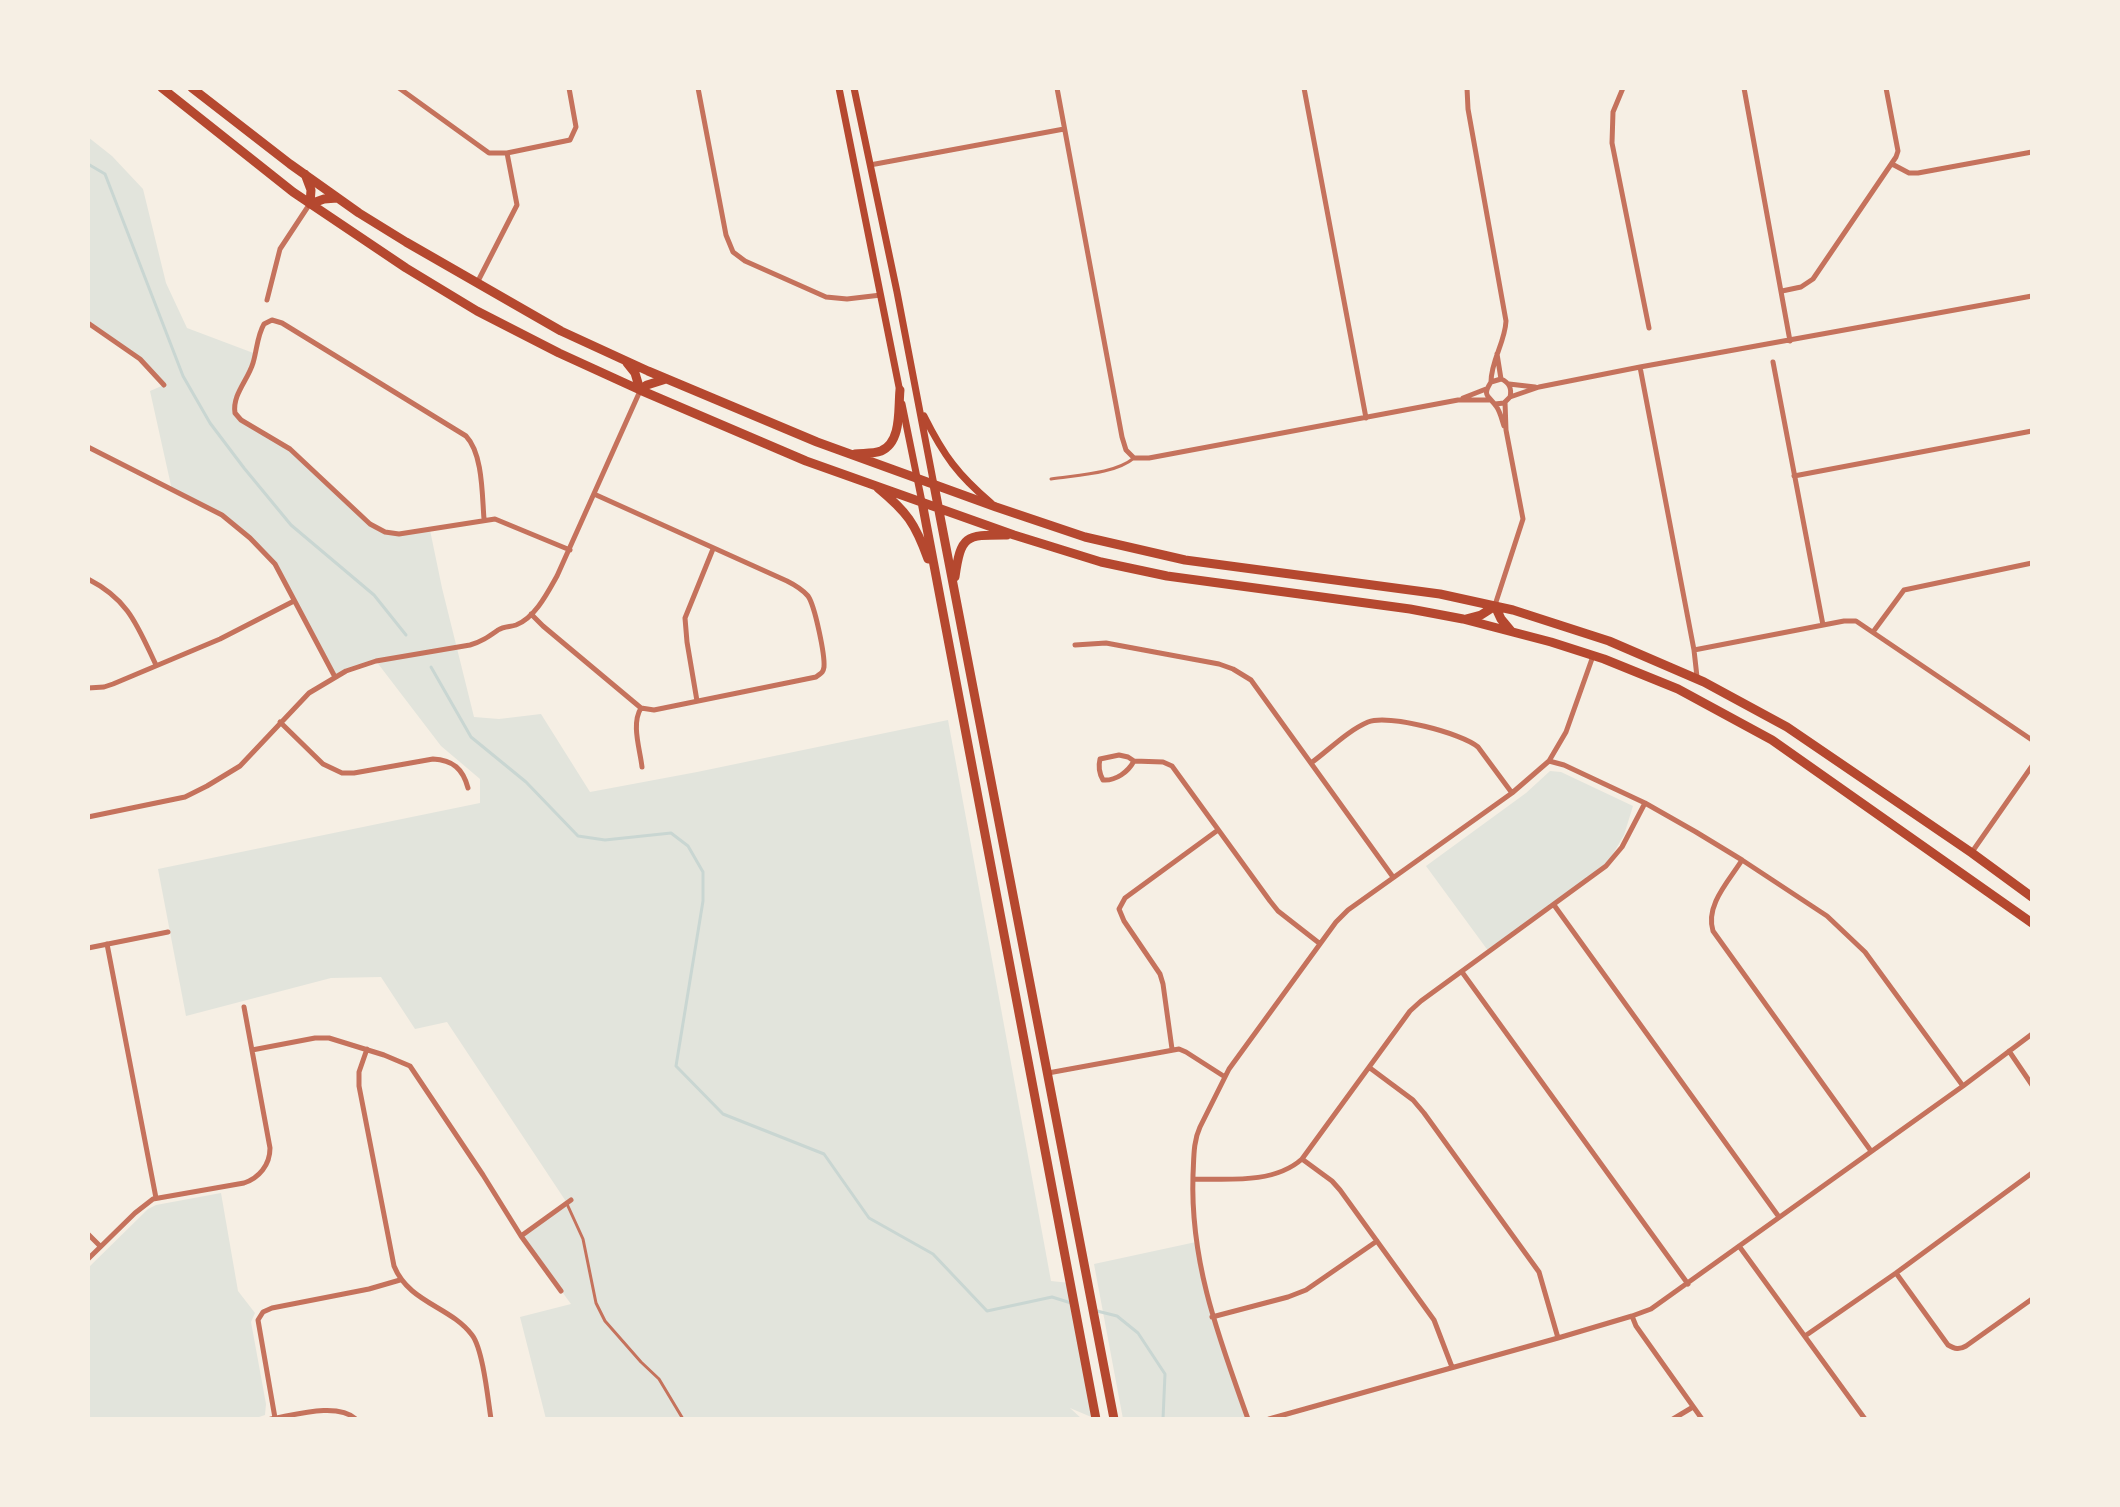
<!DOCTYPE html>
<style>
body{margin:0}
#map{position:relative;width:2120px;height:1507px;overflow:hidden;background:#f6efe4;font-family:"DM Sans",sans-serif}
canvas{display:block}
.frame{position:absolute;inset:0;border:90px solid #f6efe4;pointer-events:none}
</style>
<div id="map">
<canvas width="2120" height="1507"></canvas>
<div class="frame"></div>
</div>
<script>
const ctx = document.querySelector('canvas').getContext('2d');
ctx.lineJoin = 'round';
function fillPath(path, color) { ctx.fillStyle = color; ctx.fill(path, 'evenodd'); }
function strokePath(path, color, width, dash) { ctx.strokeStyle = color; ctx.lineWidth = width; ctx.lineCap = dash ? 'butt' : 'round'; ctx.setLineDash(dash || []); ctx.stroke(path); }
fillPath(new Path2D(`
 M88,137L112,156L143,189L166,283L187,328L256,354L235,401V413L290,449L370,524L394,534L430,530L442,588L474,717L499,719L541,714L590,792L697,772L948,720L1051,1281L1070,1283L1096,1419L1070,1408L1082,1419H546L520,1317L571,1304L521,1236L567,1203L447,1022L415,1029L381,977L331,978L186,1016L158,869L480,803V779L441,746L376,661L335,677L275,564L231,521L172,490L150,391L164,385L147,365L88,323Z
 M1550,771L1561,772L1633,806L1624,835L1606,866L1489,952L1426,866L1526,793Z
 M221,1193L238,1291L255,1313L251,1322L266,1404L265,1415L253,1419H88V1268L148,1209L156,1205Z
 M1196,1242L1212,1317L1245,1419H1123L1094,1264Z`), '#e2e4dc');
strokePath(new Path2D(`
 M88,164L105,174L183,376L210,423L244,468L291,525L374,595L406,635
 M431,667L471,737L526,782L578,836L605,840L671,833L688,846L703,872V901L676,1066L723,1114L824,1154L869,1218L933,1254L987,1311L1052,1297L1071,1303
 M1097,1311L1117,1316L1138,1333L1165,1374L1163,1419`), '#c9d6d2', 3);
strokePath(new Path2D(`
 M1051,479C1076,475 1115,474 1134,458
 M567,1204L583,1239L596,1303L605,1321L641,1362L659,1379L683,1419`), '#c5725c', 3);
strokePath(new Path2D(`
 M399,88L489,153H507
 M698,88L726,235L733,252L745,261L826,297L847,299L881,295
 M1057,88L1122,437L1126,450L1134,458H1149L1458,400H1489
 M1304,88L1366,418
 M1467,88L1468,109L1506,321C1505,343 1491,360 1491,382
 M1623,88L1613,112L1612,143L1649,328
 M1744,88L1790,341
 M1892,164L1909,173H1918L2032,152
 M870,165L1064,129
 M477,283L517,205L507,153L570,140L576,127L569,88
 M1782,291L1801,287L1813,279L1896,157L1898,151L1886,88
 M267,300L280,249L309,205
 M88,323L140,359L164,385
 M1497,354L1501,379
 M1773,362L1823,625
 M1640,367L1694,650L1697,677
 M1509,384L1535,387
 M1510,397L1539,387L1640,367L2032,296
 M1463,398L1486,389
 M1495,404L1504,403L1510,397C1512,389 1509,382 1501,379L1491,382C1482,396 1488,395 1496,406C1500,411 1502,420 1504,426
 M88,447L222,515L250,538L275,564L335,677
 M1794,476L2032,431
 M594,494L787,581C795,585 802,589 808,596C815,606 825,655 824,667C823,673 821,673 816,677L654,710L641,708
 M484,519C482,495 483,454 466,436L282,323L272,320L264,324C257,336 257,350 253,363C248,380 232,395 235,413L241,420L290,449L370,524L385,532L399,534L495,519L570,550
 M88,579C129,600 137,625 156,665
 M1495,605L1523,519L1506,430L1505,402
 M531,614L543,626L641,708C631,724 640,749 642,767
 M1873,632L1904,590L2032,563
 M1075,645L1106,643L1219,664L1233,669L1251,680L1393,877
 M1694,650L1844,621H1856L2032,740
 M88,688L104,687L113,684L220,639L294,601
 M697,701L687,642L685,618L713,549
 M280,722L323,764L342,773H354L433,759C453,760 463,769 468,788
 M1134,761C1128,772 1116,781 1103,780C1099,773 1098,767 1100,759L1119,755L1128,757L1134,761L1163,762L1172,766L1270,901L1278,911L1319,943
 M1549,761L1564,765L1645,803L1696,832L1742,860L1827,916L1865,952L1963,1086
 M1311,763C1329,750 1347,731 1368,722C1388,714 1462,733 1478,747L1512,793
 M88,817L185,797L207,786L240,766L309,693L346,671L376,661L470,645C481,642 488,637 498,630C504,626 510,627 516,625C535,618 548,592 557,576L640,391
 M1972,852L2032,766
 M1742,860C1729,881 1705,905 1713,931L1871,1151
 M1554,905L1779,1217
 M107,944L156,1198
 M88,948L168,932
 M1462,972L1688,1284
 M367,1049L359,1072V1086L394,1266C409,1303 450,1306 472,1335C483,1349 488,1400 491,1419
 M1172,1049L1163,984L1160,974L1124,921L1119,909L1125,898L1218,830
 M252,1050L315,1038H329L384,1055L410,1066L483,1175L521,1236L561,1291
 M2009,1051L2032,1085
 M1370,1068L1413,1100L1424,1113L1539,1272L1558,1338
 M1048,1073L1179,1049L1186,1052L1225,1077
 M1302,1159L1332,1181L1340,1190L1434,1320L1452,1367
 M1193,1179C1228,1179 1274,1184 1302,1159L1410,1011L1421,1001L1606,866L1622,847L1645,803
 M88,1234L100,1246
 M521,1236L571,1200
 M1739,1246L1865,1419
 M88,1259L135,1213L153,1199L244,1183C259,1178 270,1165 270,1148L244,1007
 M1896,1273L1948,1345C1955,1349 1959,1350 1966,1346L2032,1299
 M1632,1316L1636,1326L1702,1419
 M1212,1317L1288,1297L1306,1290L1377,1241
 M1805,1336L1896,1273L2032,1173
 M275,1418L258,1320L263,1312L272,1308L369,1289L400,1280
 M271,1419C295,1415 337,1402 356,1419
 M1248,1419C1219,1338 1190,1263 1193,1175C1194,1158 1193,1142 1200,1127L1229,1069L1336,922L1348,910L1512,793L1549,761L1566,732L1593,656
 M1269,1419L1558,1338L1632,1316L1651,1309L1963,1086L2032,1034
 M1673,1419L1693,1407`), '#c5725c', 5);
strokePath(new Path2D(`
 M839,88L900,392
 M854,88L897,292L934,485
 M902,404L922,502
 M924,416C944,456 958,475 991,503`), '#b5482f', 7);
strokePath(new Path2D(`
 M162,88L293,192L406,268L477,311L559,353L640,390L806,461L1014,535L1101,562L1167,576L1410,609L1463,619L1551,642L1604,659L1678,689L1772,740L2032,923
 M192,88L290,164L359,213L406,242L561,331L648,371L817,442L996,507L1085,537L1185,560L1440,594L1513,610L1609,641L1704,682L1787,727L1972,853L2032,897
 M305,174L311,190L310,204
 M310,204L324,199L337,198
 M627,363L635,373L640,390
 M640,390L647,385L666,379
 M855,454C863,453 873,454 881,451C902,442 898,409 900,390
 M934,485L1114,1419
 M878,488C907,512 915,523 928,559
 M922,502L1096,1419
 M955,577C961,534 966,535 1007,535
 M1495,606L1501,619L1511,631
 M1466,619L1481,615L1495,606`), '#b5482f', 9);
</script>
